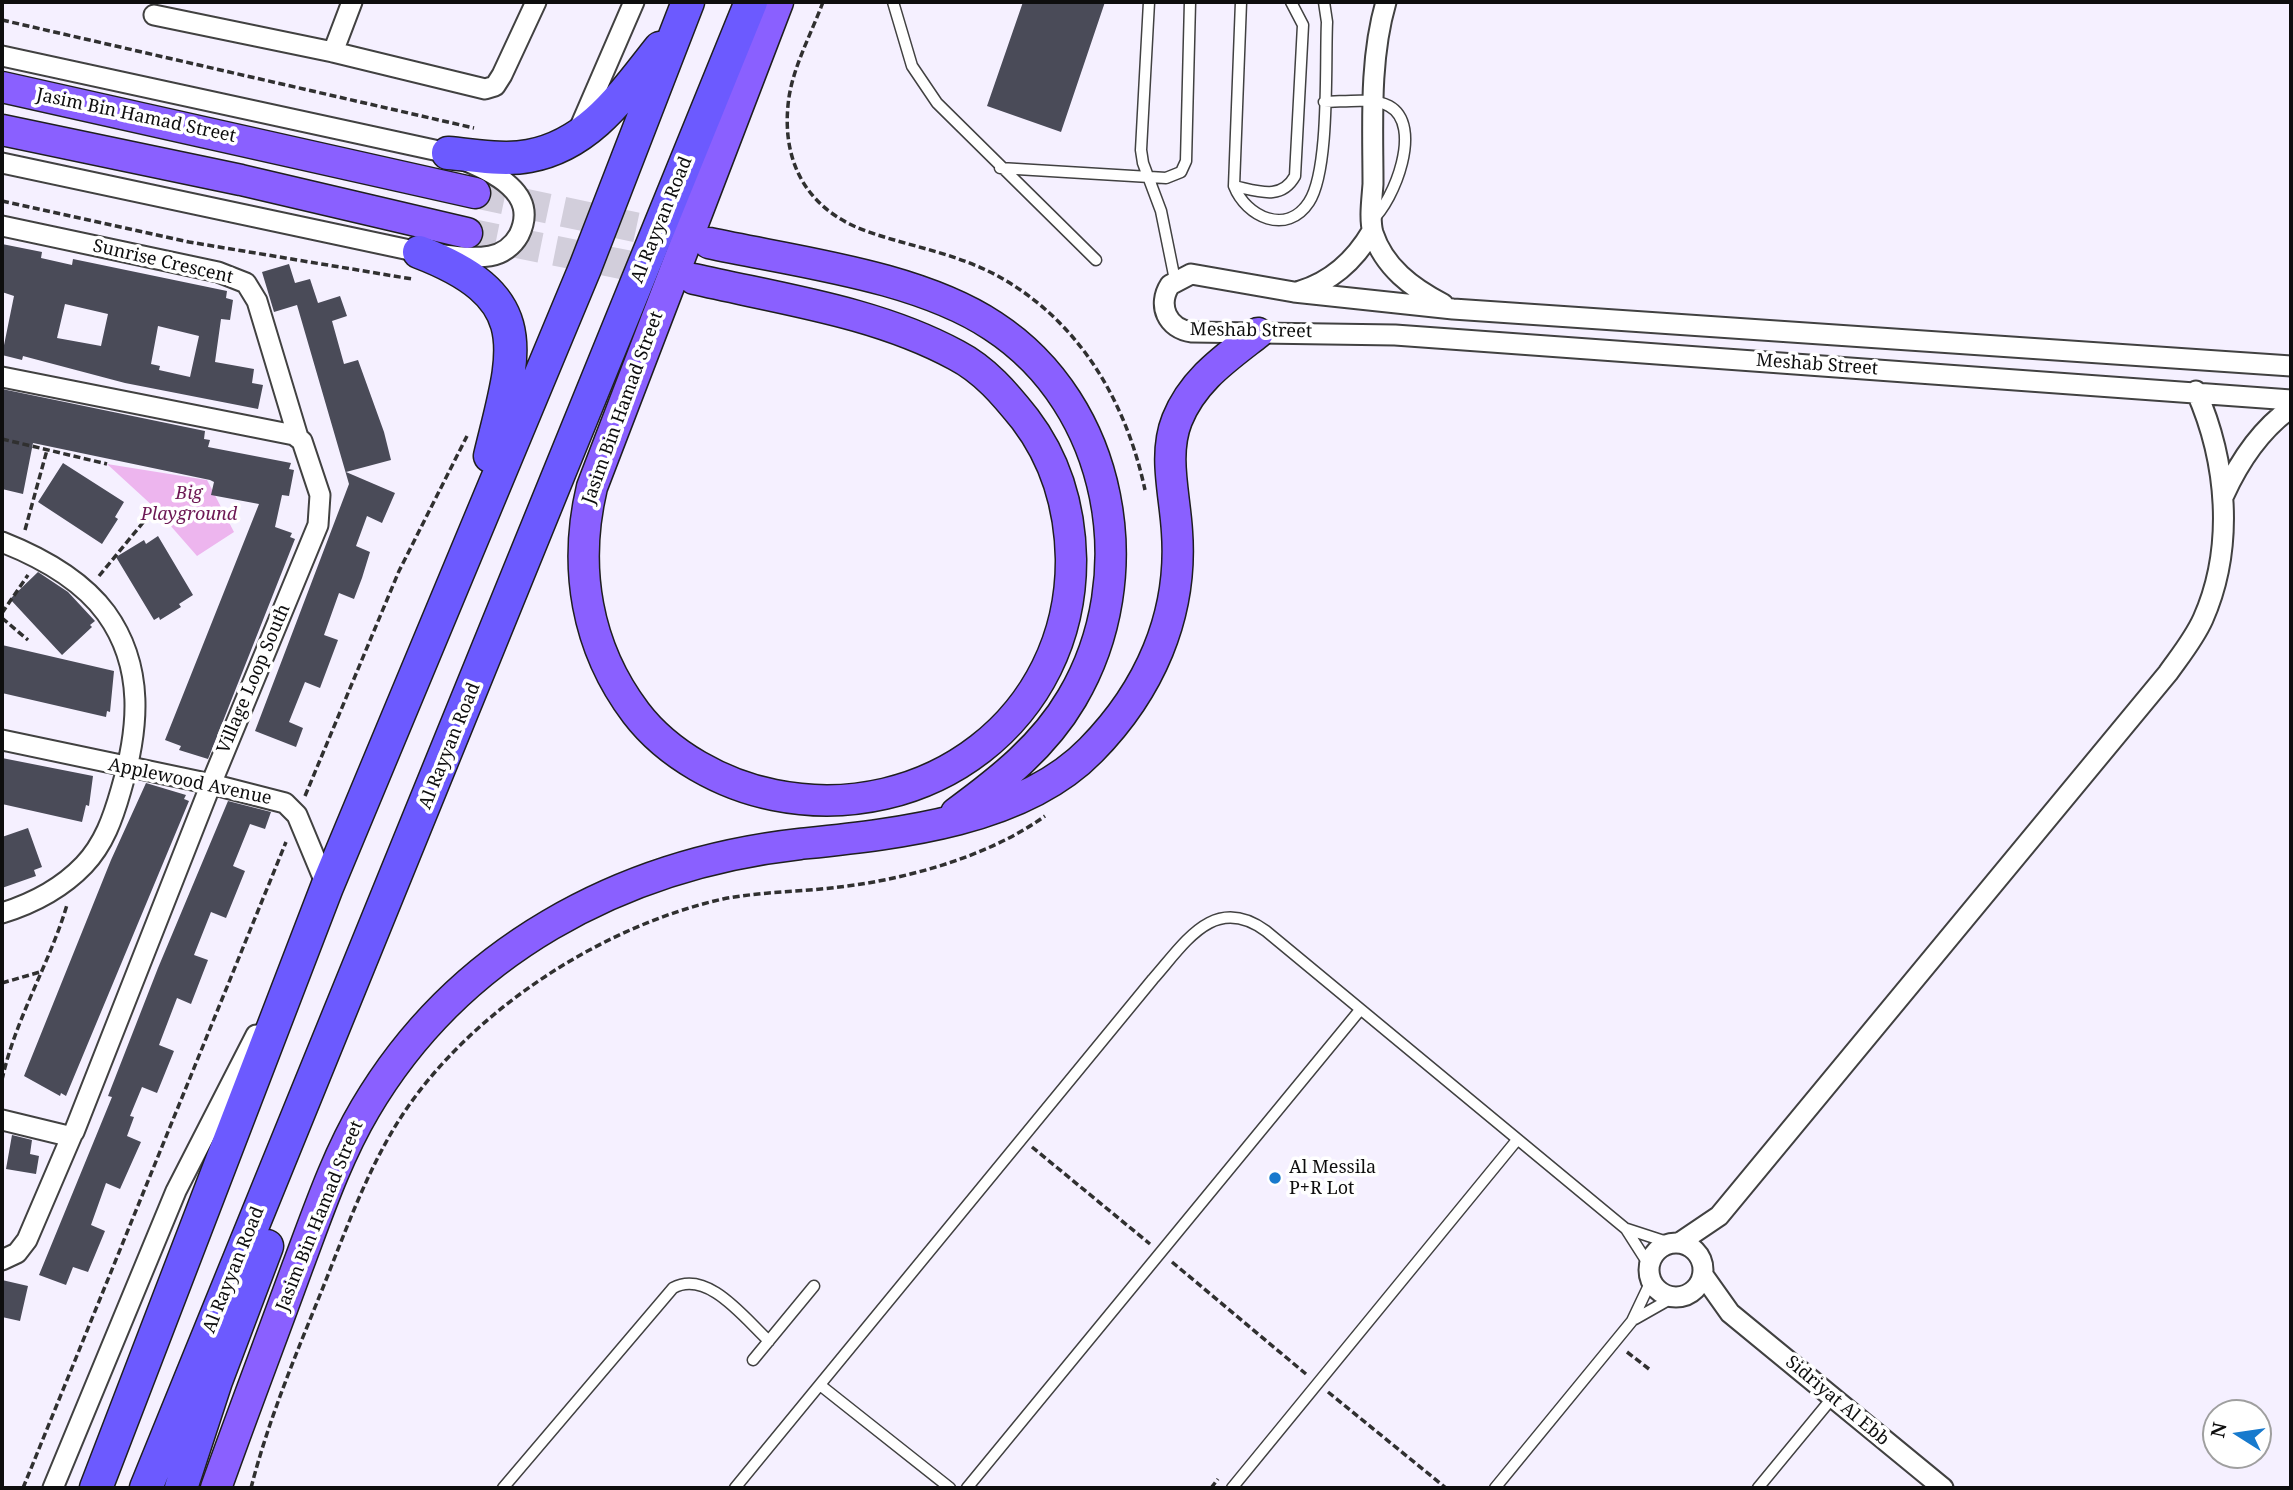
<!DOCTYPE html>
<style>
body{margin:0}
#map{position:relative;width:2293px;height:1490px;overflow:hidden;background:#f5f0ff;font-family:"Noto Serif",serif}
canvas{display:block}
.frame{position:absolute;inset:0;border:4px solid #0e0e0e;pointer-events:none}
.north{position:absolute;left:2202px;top:1399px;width:70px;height:70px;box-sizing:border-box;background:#fff;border:2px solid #9f9f9f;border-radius:50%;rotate:282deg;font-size:19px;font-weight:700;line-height:28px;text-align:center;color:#0e0e0e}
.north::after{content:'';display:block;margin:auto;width:24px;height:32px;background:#187acd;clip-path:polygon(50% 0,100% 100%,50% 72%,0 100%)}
</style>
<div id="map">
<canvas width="2293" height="1490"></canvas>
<div class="frame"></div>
<div class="north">N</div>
</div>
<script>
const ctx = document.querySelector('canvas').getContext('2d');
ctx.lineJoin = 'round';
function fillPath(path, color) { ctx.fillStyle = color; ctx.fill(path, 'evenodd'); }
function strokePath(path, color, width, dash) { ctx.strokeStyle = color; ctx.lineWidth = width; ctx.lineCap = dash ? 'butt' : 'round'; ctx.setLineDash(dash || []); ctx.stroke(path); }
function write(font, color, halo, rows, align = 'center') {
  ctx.font = font + ' "Noto Serif",serif'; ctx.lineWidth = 7; ctx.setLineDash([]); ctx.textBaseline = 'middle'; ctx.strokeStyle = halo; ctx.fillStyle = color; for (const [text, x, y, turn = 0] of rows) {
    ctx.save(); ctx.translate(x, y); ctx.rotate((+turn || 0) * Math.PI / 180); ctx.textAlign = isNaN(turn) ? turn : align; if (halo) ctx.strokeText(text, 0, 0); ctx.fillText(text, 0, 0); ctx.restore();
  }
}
fillPath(new Path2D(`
 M107,464L207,480L234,532L197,556L155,508Z`), '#edb5ee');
fillPath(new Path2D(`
 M1023,2H1105L1061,132L987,106Z
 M2,244L42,252L41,258L72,265L73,259L227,291L226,298L233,300L230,320L221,319L215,362L254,369L252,383L263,385L258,409L125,383L23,356L22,360L2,355L14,296L2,292ZM65,304L108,314L101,346L57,338ZM158,326L199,336L190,377L159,370L160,366L151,364Z
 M289,264L295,283L310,279L318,303L340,296L347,316L332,321L344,364L358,360L384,432L391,460L346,472L395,493L382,523L367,516L356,546L370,552L362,578L354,599L339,593L324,635L338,640L320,688L305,682L289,722L303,728L296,747L255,731L349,484L297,305L274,312L262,272Z
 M2,389L205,431L204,439L210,440L208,447L291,463L289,469L294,470L289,496L282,495L275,527L292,533L290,537L295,539L208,759L179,750L181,746L165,740L259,504L211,495L214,482L210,480L33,443L23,494L2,489Z
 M63,463L124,502L115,517L118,519L102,544L38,502Z
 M158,536L193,595L179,604L181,607L160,620L159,617L154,620L116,557L144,540L146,544Z
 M38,572L68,592L95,621L90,625L92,627L62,655L10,599Z
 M2,645L114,671L110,712L107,711L106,717L2,693Z
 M2,758L93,776L89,806L86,805L82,822L2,804Z
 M146,783L186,795L184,799L189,801L66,1096L61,1093L60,1096L24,1076L111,860Z
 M228,801L271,812L265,829L250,824L233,866L245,871L226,918L211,912L194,955L208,960L191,1004L177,998L159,1045L174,1051L157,1093L142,1087L130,1116L134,1117L127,1136L141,1142L120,1189L106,1183L91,1225L105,1231L88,1272L73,1267L66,1285L39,1275L112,1097L108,1096L158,968Z
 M28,828L42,867L34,870L36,876L2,888V837Z
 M12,1135L32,1140L30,1154L39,1156L36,1174L6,1169Z
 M2,1280L28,1286L20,1321L2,1317Z`), '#4a4b58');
strokePath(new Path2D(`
 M475,193L682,237
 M467,233L666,273`), '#d2cedb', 30, [30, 15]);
const service = new Path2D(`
 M893,2L912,66L937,103L1096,260
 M1149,2L1141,150L1143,163L1161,211L1175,280
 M1241,2L1234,186C1246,217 1287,236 1309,202C1330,170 1325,63 1327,22L1324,2
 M1324,102C1343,102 1372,97 1389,106C1424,125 1394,201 1372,220
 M1000,168L1166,178L1181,172L1186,161L1190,2
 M1234,186C1258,191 1281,201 1295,176L1303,25L1291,2
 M1627,1229L1670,1243
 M1635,1319L1672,1298
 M753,1360L814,1286
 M820,1385L950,1488
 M503,1488L673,1288C708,1269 745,1319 769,1341
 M735,1488L1153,979C1185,943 1214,893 1266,931L1626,1229L1649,1265
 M967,1488L1360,1010
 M1232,1488L1517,1140
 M1495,1488L1632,1321L1651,1281
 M1758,1488L1833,1397`);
const minor = new Path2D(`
 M1386,2C1369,60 1373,125 1373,184C1372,199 1369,219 1373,233C1384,267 1412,288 1443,304
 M154,15L333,52L485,89L495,86L502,75L536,2
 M333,52L352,2
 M2,56L448,153C481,168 542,187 519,235C513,246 502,254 490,256C467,260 441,254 419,252L2,163
 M579,129L634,2
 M2,226L218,272L246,283L257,301L298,437
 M1300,291C1333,281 1355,260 1372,231
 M2291,366L1453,309L1294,292L1191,274L1170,285C1157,305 1167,329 1192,332L1395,335L2291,400
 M2,377L294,435L302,441L320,495L318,525L211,784L74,1132L68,1136L2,1120
 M2224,495C2240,460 2260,430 2291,408
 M2,542C40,557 81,579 106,613C145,667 139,729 121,790C113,818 104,844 84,865C62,888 31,904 2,913
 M2,740L211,784L285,803L297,815L327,887
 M1649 1270a27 27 0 1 1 54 0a27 27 0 1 1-54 0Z
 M1679,1243L1719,1216L2168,673C2180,656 2194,639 2203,619C2235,547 2227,461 2196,391
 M2,1260L17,1253L27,1240L72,1135
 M1703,1275L1730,1313L1943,1488
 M53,1488L176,1191L256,1035`);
const primary = new Path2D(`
 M2,87L475,193
 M2,130L241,180L467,233
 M709,243C797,262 918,276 993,326C1114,405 1144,576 1072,698C1044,746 1001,780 956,813
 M694,279C781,299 877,312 956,355C985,370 1005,394 1025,419C1057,461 1070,507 1071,559C1072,719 927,826 774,795C723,785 668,755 636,713C586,647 573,567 592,487L778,2
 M216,1488C242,1415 270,1342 297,1268C317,1215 336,1158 365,1109C458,951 621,864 800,844C895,834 1021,822 1091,750C1149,691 1183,616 1177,532C1175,495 1163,455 1177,420C1193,380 1226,358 1258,333`);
const trunk = new Path2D(`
 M448,153C474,155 503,161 529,156C590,145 624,93 660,48
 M419,252C539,298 515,352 490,456
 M96,1488L327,887L585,268L688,2
 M146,1488L751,2
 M181,1488L216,1381L267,1246`);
strokePath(service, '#414141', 13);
strokePath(minor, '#414141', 23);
strokePath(primary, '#1f1f1f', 33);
strokePath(trunk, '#1f1f1f', 35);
strokePath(new Path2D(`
 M823,2C812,32 794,65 789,97C780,159 805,209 866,231C911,247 952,252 996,275C1079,320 1126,401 1145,490
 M2,20L474,128
 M2,201L189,242L412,279
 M2,439L107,464
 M25,530L47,450
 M99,576L155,508
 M2,613L28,575
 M2,618L28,640
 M305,796L399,571L467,436
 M2,983L40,972
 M2,1080C15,1019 49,965 67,905
 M1032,1147L1150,1244
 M1172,1262L1306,1374
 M1627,1352L1649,1369
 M1328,1392L1446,1488
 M23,1488L286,842
 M251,1488C268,1421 296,1354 322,1290C346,1230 368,1167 403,1114C472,1010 602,926 723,899C759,892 794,892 831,888C900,881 987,858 1045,816
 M1211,1488L1218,1479`), '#303030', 3.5, [7, 3.5]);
strokePath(service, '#fff', 10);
strokePath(minor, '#fff', 19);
strokePath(primary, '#8a60ff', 30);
strokePath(trunk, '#6c5aff', 32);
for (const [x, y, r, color] of [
 [1275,1178,7,"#187acd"]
]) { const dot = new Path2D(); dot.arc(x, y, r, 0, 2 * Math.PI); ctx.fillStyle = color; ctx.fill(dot); strokePath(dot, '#fff', 2.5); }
write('18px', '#0e0e0e', '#fff', [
 ["Jasim Bin Hamad Street",136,116,12],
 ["Al Rayyan Road",662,220,-68],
 ["Sunrise Crescent",163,262,13],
 ["Meshab Street",1251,331,1],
 ["Meshab Street",1817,365,4],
 ["Jasim Bin Hamad Street",623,408,-70],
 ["Village Loop South",254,679,-67],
 ["Al Rayyan Road",450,746,-68],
 ["Applewood Avenue",190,782,12],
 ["Jasim Bin Hamad Street",320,1216,-68],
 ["Al Rayyan Road",234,1270,-68],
 ["Sidriyat Al Ebb",1837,1401,40]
]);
write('italic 18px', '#6d1854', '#fff', [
 ["Big",189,494],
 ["Playground",189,515]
]);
write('18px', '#0e0e0e', '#fff', [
 ["Al Messila",1289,1168],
 ["P+R Lot",1289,1189]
], 'left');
</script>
